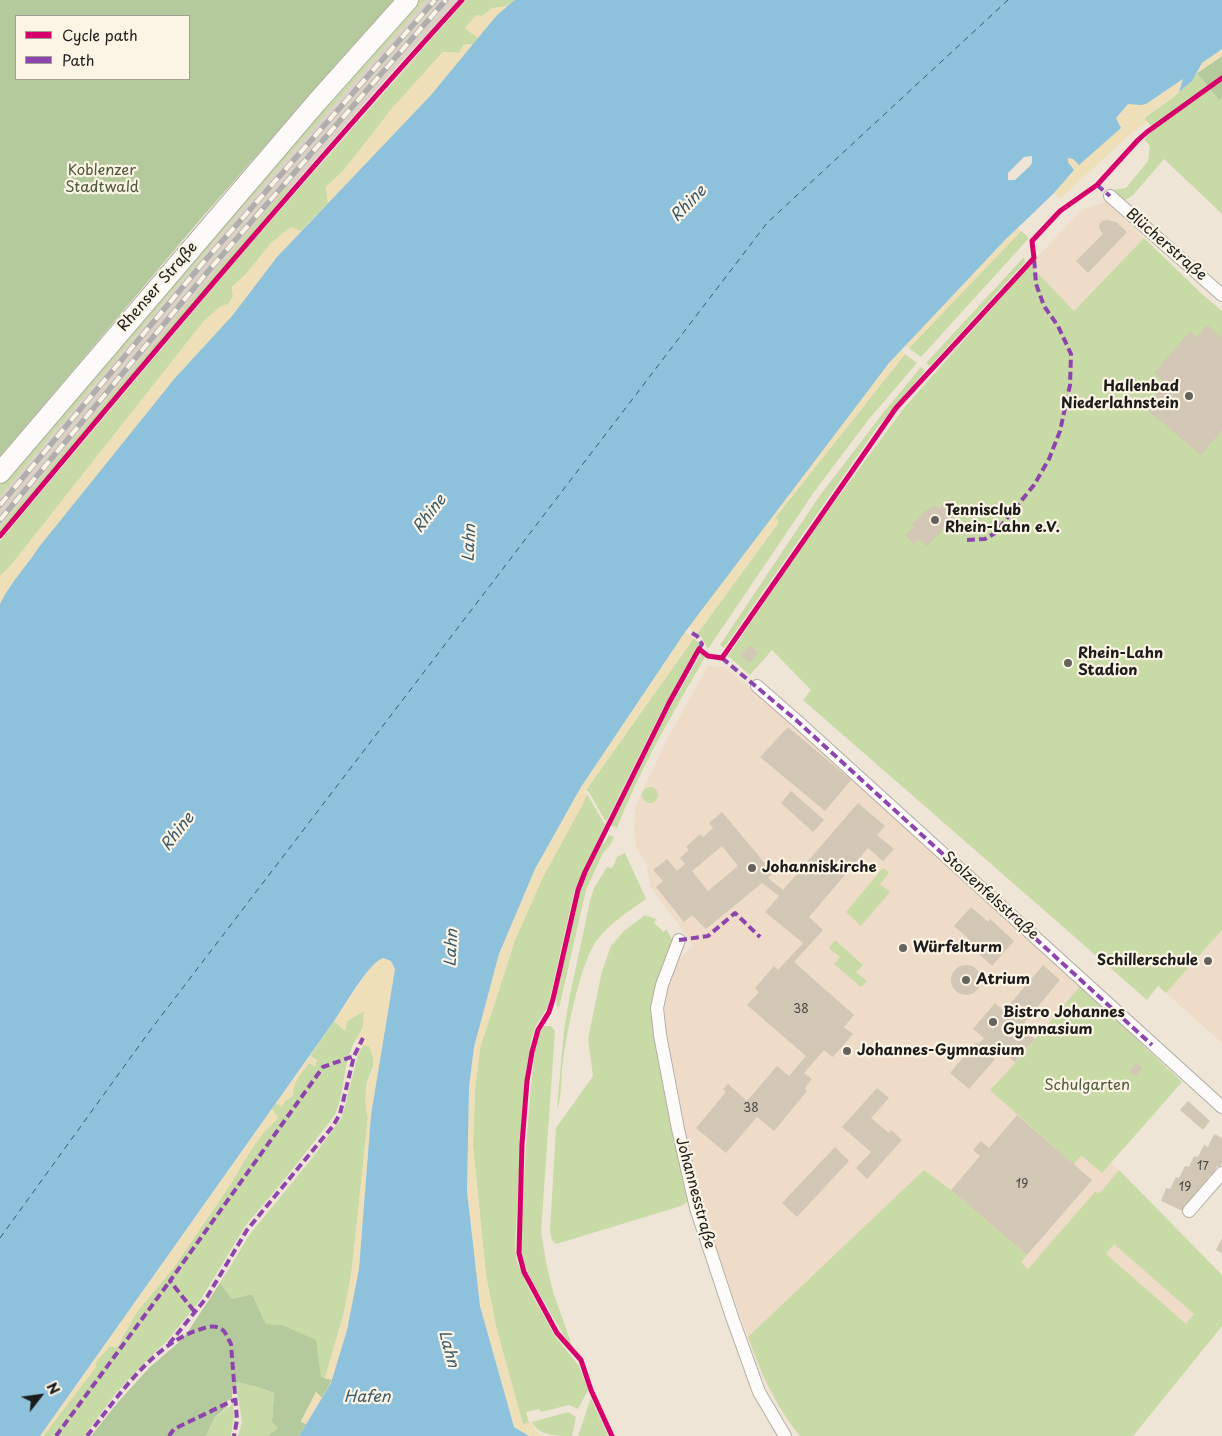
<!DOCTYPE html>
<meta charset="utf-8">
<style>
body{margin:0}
#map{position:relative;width:1222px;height:1436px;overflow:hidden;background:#eee5d7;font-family:"Playpen Sans",sans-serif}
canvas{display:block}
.legend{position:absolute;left:15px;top:15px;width:175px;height:65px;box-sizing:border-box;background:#fcf5e5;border:1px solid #a29e95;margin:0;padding:6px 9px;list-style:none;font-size:15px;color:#1c1c1c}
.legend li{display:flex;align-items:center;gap:10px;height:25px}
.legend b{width:25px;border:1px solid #a29e95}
.north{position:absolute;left:15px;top:1371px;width:50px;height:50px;-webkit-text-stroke:4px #fcf5e5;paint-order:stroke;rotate:60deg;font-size:14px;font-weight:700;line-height:20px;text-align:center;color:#1c1c1c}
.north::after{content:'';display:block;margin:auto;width:18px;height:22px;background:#1c1c1c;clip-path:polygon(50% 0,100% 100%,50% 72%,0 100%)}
</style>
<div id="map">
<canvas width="1222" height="1436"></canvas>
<ul class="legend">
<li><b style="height:6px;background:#d6006c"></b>Cycle path</li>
<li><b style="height:6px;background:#8e44ad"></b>Path</li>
</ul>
<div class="north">N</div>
</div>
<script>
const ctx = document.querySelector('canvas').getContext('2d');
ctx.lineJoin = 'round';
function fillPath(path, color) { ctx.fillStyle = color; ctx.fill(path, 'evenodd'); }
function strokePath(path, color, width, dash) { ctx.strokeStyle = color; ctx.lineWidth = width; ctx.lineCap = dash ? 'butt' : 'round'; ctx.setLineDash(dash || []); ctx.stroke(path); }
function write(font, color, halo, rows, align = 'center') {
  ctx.font = font + ' "Playpen Sans",sans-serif'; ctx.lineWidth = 4.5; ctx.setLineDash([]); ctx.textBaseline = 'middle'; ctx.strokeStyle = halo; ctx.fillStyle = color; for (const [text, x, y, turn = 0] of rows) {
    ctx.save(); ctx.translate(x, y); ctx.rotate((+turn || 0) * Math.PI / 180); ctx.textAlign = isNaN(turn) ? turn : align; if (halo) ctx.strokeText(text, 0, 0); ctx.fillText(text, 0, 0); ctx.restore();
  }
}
fillPath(new Path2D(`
 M1106,202L1144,238L1074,311L1030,265L1082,209Z
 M708,666L724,667L754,690L1080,986L1010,1070L1119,1170L1222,1275V1326L1133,1436H800L786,1419L762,1377L701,1205L684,1128L664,1017L667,988L677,961L693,945L650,886L647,865L636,847L634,829L636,805L667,739Z
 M1222,930V1043L1166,993Z`), '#efdcc8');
fillPath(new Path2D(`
 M426,0H459L399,64L290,189L287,188L0,527V496L235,217Z`), '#dcd1c6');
fillPath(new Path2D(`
 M417,0H426L235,217L0,496V483Z
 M466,0H515L508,6L493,8L465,28L478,38L473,45L464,44L459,53L443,52L393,108L344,170L326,187L328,203L301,231L291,227L271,243L247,273L232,287L233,297L228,304L220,307L204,321L12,564L0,577V541L244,251Z
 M1197,73L1219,100L1222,98V214L1164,159L1133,195L1124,201L1113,190L1126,188L1148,161L1150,146L1144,139L1154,129L1144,118C1162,105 1184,92 1197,73Z
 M287,187L290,189L0,533V527Z
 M1021,231L1029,238L921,357L909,348Z
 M1144,238L1202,294L1222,311V930L1166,993L1158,986L1147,1000L803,700L811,690L772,650L750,675L728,656L813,531L904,408L1030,265L1074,311Z
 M1024,257L1025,262L930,366L926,363Z
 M905,354L917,363L869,419L814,492L708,649L701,637L697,634L779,522L775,518Z
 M921,367L925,371L876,429L724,648L720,645L818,498L883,413Z
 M694,638L700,645L659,716L606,822L589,792L586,790Z
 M701,654L705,657C673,713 640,768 617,828L610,825L663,719Z
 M642 795a8 8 0 1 1 16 0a8 8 0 1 1-16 0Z
 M587,794L605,825L574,892L548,1006L536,1026L532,1037L526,1070L522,1113L515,1248L517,1262L529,1289L555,1336L579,1366L588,1390L578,1409L569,1405L541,1412L539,1409L526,1412L529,1423L523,1425L496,1327L486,1275L473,1146L475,1089L480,1048L515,940L542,879Z
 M609,835L614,837L610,845L603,853L586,890L559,1008L557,1007L556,998L578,896L586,873L602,843L604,844Z
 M625,853L646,899C629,911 610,923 597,940C580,963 567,1031 563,1061C561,1073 562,1100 557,1109L564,1030L570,995L590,901L594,888L607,867L612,868L614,865L617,857Z
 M883,868L889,873L880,884L890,892L861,926L846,912Z
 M645,915L656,919L654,923L664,932L666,929L672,939L652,1007V1025L672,1131L689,1201L681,1206L556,1244L552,1240L550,1232L556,1128L593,1076L588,1039L602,971L611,946L624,931Z
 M835,940L863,965L856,972L867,981L861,987L834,964L840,957L829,948Z
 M1080,986L1182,1082L1102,1173L1082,1156L1073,1164L990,1090L1010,1069Z
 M364,1011C366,1032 357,1033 351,1050C343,1071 344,1094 335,1115L284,1180L246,1225L201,1299L167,1341L139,1368L116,1393L84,1436H43L96,1367V1362L110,1346L117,1347L136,1313L174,1267L228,1188L251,1150L263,1133L278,1118L272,1109L276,1103L282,1106L296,1080L309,1063L315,1066L317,1060L310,1056L334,1021L345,1031L347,1021Z
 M544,1026H551L555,1031L541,1232L546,1262L553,1292L573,1348C563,1335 556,1323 548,1308C535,1287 523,1269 520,1243C524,1188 526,1133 532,1078C534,1061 534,1041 544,1026Z
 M364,1045L369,1046C380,1070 368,1069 366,1089C365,1098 366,1109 368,1117L352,1269L344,1313L325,1378L321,1377L282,1325L266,1324L252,1294L232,1299L220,1283L250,1234L313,1157L342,1117L359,1051Z
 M924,1170L951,1190L1027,1255L1021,1262L1028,1269L1095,1192L1100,1193L1119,1170L1222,1275V1326L1133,1436H800C775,1405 761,1373 748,1337ZM1114,1244L1194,1314L1186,1324L1106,1254Z
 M237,1382L261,1388L274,1393L272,1422L278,1428L268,1436H238L242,1422L236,1386Z
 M591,1398L608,1436H578Z
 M233,1404L234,1417L231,1436H206L214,1418Z
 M568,1412L576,1417L572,1436C555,1436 539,1436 532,1422Z`), '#c8daa5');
fillPath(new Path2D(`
 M0,0H396L365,32L198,222L0,457ZM16,16H189V79H16Z
 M1222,56V98L1219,100L1197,73Z
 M220,1283L232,1299L252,1294L266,1324L282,1325L316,1340L321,1377L332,1380L322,1398L316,1392L301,1422L306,1424L299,1436H268L278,1428L272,1422L274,1393L261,1388L237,1382L236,1386H232V1398L226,1402L227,1407L214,1418L206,1436H91L118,1402L150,1367L178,1343L187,1333Z`), '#b5ca9c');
fillPath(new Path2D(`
 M508,6L497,15L478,38L465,28L476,15L482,16L493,8Z
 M464,44L473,45L431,95L328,203L326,187L344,170L392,108L443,52L459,53Z
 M1222,49V56L1197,73L1202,63Z
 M1184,79L1179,92L1144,117L1147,122L1128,136L1060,199L1054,193L1074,170L1068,162V158L1073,159L1079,165L1120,128L1116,118L1128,104H1146Z
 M291,227L301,231L277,257L232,316L175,378L39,547C26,567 10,583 0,604V576L12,564L204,321L220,307L228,304L233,297L232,287L247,273L271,243Z
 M1018,227L1021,231L909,348L905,345Z
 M901,350L905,354L775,517L779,522L697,634L688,627L869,387Z
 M685,632L694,638L584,792L587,794L583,804L542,879L515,940L480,1048L475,1089L473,1146L486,1276L496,1327L523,1424L532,1422L535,1431L544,1436H529L514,1427L480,1306L467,1191L469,1087L474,1047L499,954L535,869L581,787Z
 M384,958L391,961L395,969L371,1115L359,1269L347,1330L332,1380L325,1378L344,1313L352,1269L368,1117C364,1105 365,1080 374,1069L373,1055L369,1046L364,1045L362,1048L357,1037L362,1032L364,1011L347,1021L345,1031L334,1021L372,965L378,960Z
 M310,1056L317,1060L315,1066L309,1063C301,1074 293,1082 293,1096L285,1101L282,1107L276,1103Z
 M272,1109L278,1118L263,1133L251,1150L228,1188L174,1267L136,1313L117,1347L110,1346L96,1362V1367L43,1436H40Z
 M316,1392L322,1398L306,1424L301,1421Z`), '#eedfb8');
fillPath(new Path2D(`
 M515,0H1222V49L1202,63L1192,81L1179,92L1183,79L1146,104L1141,105L1128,104L1116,118L1121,128L1079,165L1073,159L1068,158V162L1074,170L1054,193L1005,240L889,363L685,632L581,787L535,869L499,954L474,1047L469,1087L467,1191L480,1306L514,1427L529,1436H299L331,1383L347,1330L359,1269L371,1115L395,969L391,961L383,958C369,962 344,1007 334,1021L40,1436H0V604C10,583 26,567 39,547L175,378L232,316L277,257L431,95L497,15Z`), '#8ec1dc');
fillPath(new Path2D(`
 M1032,156V163L1030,166L1015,180H1008V173L1024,157Z`), '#eee5d7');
strokePath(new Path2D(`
 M0,1238L149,1032L767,223L1008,0`), '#39586a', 1, [6, 5]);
fillPath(new Path2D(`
 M1107,220L1116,222L1127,232L1088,273L1076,261L1103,234L1100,230L1099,225L1102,221Z
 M1207,325L1222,337V430L1201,455L1145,408L1166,384L1154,373L1190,331L1197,337Z
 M948,499L954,505L952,508L958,515L927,546L919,539L914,544L905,535L914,527L912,524L924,512L935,505L938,509Z
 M750,645L758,653L749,663L741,655Z
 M788,727L851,780L825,811L760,757Z
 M791,791L824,820L813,832L781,803Z
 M858,803L885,826L877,835L894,849L883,861L868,848L809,917L823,930L794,962L854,1015L844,1027L853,1034L833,1057L824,1050L804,1073L812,1079L805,1088L807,1091L774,1131L757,1117L726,1153L696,1128L726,1092L723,1089L728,1084L747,1101L777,1066L789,1076L806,1056L747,1005L759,992L755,988L774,966L778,970L803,943L765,912L779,896L762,883L706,929L692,915L684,922L656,887L663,881L653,870L667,859L677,871L685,864L680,858L689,850L686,847L700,834L703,837L713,828L709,823L722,812L773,873L768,878L783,890ZM722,846L738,866L708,891L692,871Z
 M971,907L988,922L990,919L1014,941L992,966L965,941L968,938L954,926Z
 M1043,965L1060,980L1021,1027L1035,1039L1015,1062L1000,1050L993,1058L995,1059L969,1089L950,1073L976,1042L978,1044L984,1038L973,1029L995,1003L1004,1011Z
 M951 980a15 15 0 1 1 30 0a15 15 0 1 1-30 0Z
 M1136,1063L1143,1068L1136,1076L1129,1071Z
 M877,1088L889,1098L871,1118L889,1133L891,1130L902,1140L867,1179L856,1168L871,1152L842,1127Z
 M1188,1101L1210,1121L1203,1130L1180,1110Z
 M1017,1115L1092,1180L1027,1255L951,1190L980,1156L973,1150L981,1141L989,1148Z
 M1214,1134L1222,1138V1163L1220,1167L1217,1166L1212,1178L1209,1176L1203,1189L1200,1187L1194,1200L1191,1199L1185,1212L1161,1201L1166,1188L1170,1189L1176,1177L1179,1178L1185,1166L1189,1167L1194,1156L1198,1157L1204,1145L1208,1147Z
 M835,1147L849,1161L797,1217L782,1203Z
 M1222,1238V1253L1216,1250Z`), '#d2c6b5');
const minor = new Path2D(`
 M1110,196L1222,295
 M757,686L796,720L1222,1107
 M679,940L662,985L657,1008L660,1035L678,1129L696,1208L732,1317L759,1392L785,1436
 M1189,1211L1222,1173`);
const primary = new Path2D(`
 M0,473L316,103L408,0`);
strokePath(minor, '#b3ada5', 14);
strokePath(primary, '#b3ada5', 22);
strokePath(minor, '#fcfbf9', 12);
strokePath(primary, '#fcfbf9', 20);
const rail = new Path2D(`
 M0,505L202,264L435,0
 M0,520L210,269L446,0`);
strokePath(rail, '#afaeac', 5.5);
strokePath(rail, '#fcf5e5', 4, [11]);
strokePath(new Path2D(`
 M1097,185L1110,196
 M967,540L985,539L995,533L1034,485L1049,459L1060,431L1070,385L1071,354L1058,326L1044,306L1036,284L1034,258
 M692,633L697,636L702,644L699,649
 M722,658L796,720L1152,1045
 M679,940L708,936L735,913L760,937
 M194,1311L170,1281L323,1067L354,1056
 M169,1344L207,1297L247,1230L333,1126L340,1114L354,1056L363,1038
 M56,1436L170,1281
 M87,1436C118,1397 152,1344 201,1329C207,1327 214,1325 220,1328C226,1331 228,1339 231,1344L237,1420L234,1436
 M169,1436L174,1429L234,1400`), '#8e44ad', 4, [8, 4]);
strokePath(new Path2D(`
 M0,536C151,355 303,175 462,0
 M612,1436L591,1390L581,1360L557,1333L524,1272L519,1253L522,1144L527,1081L532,1052L538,1030L549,1012L553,999L578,890L585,872L669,703L699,649L708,656L722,658L896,408L1034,258L1032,241L1060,211L1097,185L1138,140L1147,132L1222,78`), '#d6006c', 5);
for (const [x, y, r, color] of [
 [1189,396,5,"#66625d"],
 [935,520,5,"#66625d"],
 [1068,663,5,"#66625d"],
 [752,868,5,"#66625d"],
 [903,948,5,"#66625d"],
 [1208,961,5,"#66625d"],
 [966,980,5,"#66625d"],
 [993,1022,5,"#66625d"],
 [847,1051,5,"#66625d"]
]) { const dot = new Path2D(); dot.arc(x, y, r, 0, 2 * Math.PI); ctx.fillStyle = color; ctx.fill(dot); strokePath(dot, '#fcf5e5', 2); }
write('12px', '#4a4642', null, [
 ["38",801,1010],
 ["38",751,1109],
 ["17",1203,1167],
 ["19",1022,1185],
 ["19",1185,1188]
]);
write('15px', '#4d5b3e', '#fcf5e5', [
 ["Koblenzer",102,171],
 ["Stadtwald",102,188],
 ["Schulgarten",1087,1086]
]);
write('15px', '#1c1c1c', '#fcf5e5', [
 ["Blücherstraße",1166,245,41],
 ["Rhenser Straße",158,287,-49],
 ["Stolzenfelsstraße",990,896,42],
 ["Johannesstraße",695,1193,75]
]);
write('bold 15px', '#1c1c1c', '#fcf5e5', [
 ["Hallenbad",1179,387,"right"],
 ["Niederlahnstein",1179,404,"right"],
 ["Tennisclub",945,511],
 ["Rhein-Lahn e.V.",945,528],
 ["Rhein-Lahn",1078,654],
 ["Stadion",1078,671],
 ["Johanniskirche",762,868],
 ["Würfelturm",913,948],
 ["Schillerschule",1198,961,"right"],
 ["Atrium",976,980],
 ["Bistro Johannes",1003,1013],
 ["Gymnasium",1003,1030],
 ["Johannes-Gymnasium",857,1051]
], 'left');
write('italic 16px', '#39586a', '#fcf5e5', [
 ["Rhine",689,204,-46],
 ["Rhine",430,514,-52],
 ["Lahn",470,543,-87],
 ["Rhine",178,832,-52],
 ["Lahn",452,948,-87],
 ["Lahn",448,1349,75],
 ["Hafen",367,1398]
]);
</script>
